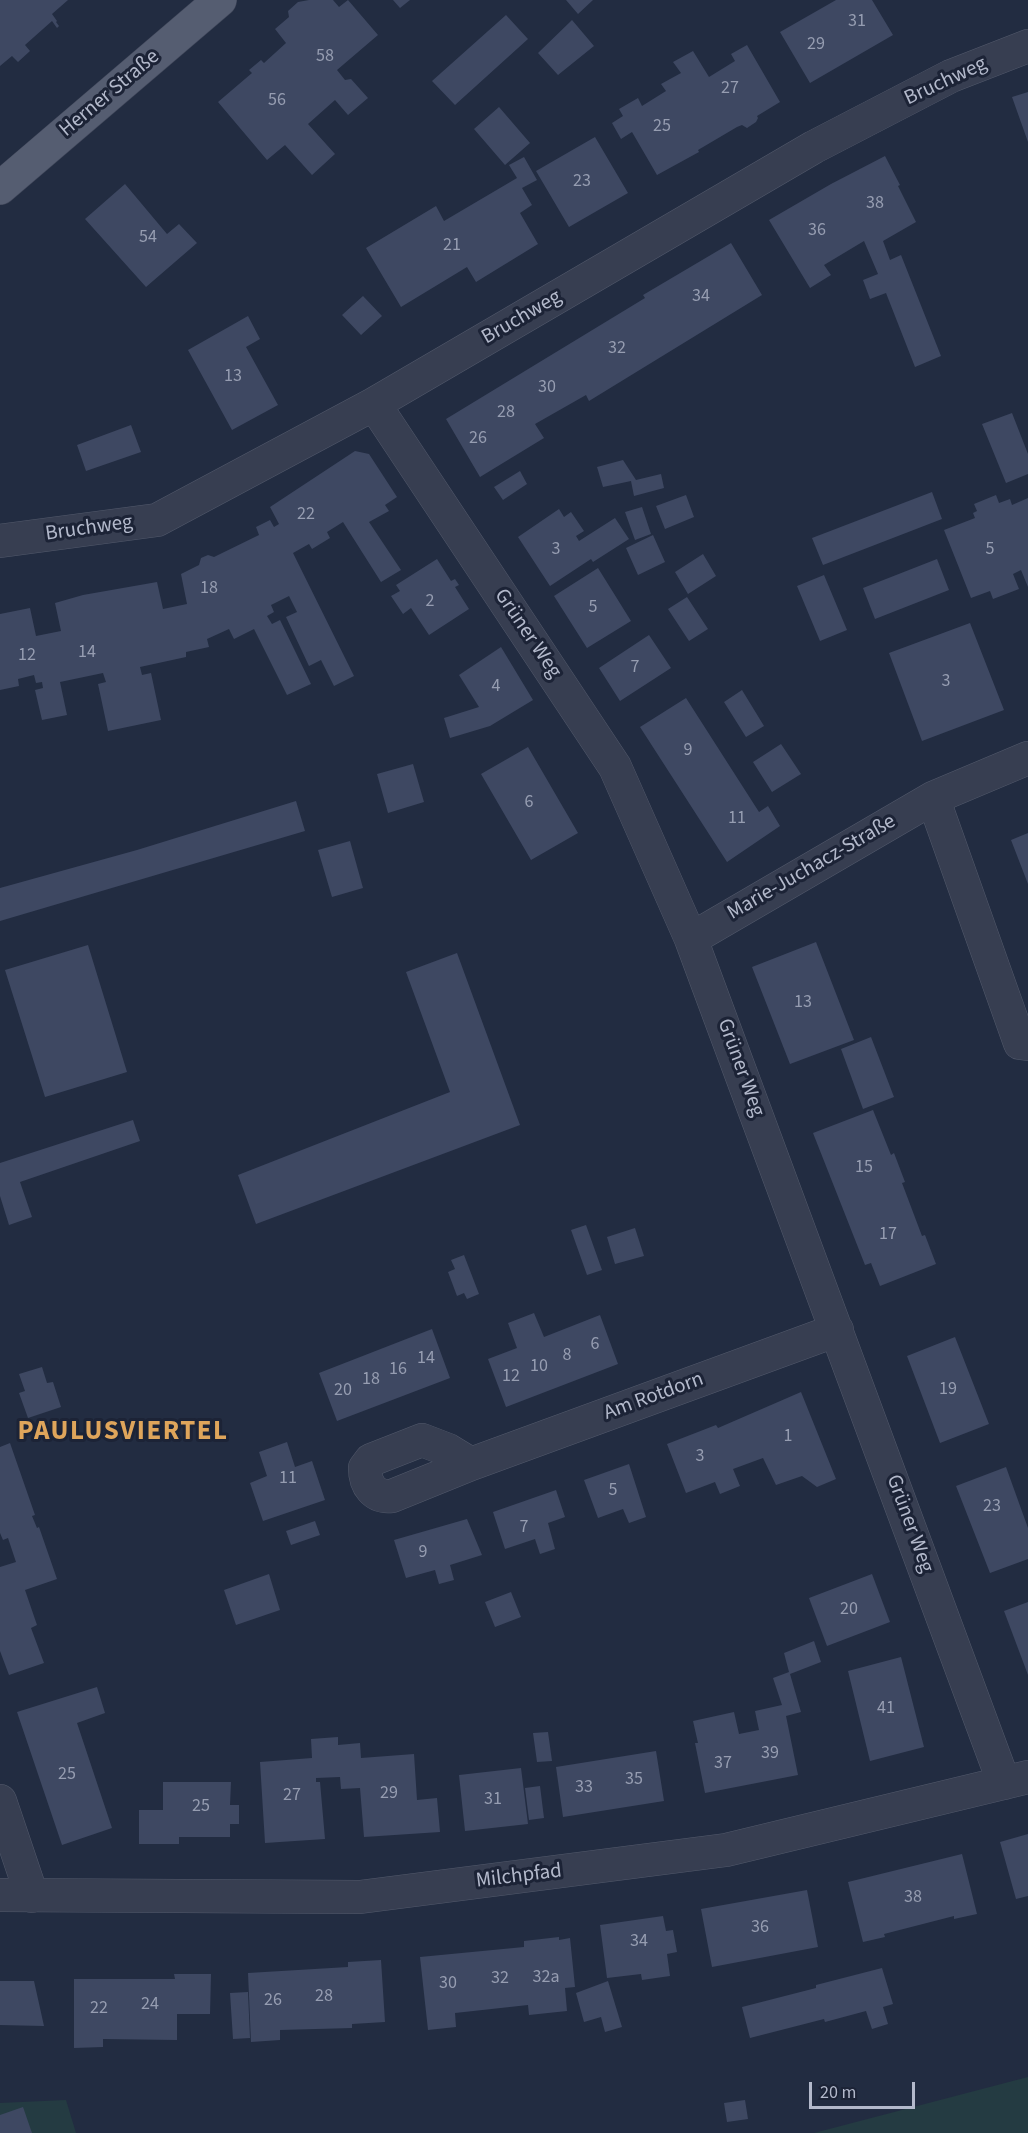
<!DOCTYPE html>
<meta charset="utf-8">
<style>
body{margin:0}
#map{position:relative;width:1028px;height:2133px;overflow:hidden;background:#222c41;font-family:"Source Sans 3",sans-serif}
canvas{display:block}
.scale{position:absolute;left:809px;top:2082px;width:106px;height:27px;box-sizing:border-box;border:3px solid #b3b9cb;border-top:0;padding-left:8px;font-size:18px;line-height:21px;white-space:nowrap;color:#b3b9cb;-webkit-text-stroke:4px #1c2336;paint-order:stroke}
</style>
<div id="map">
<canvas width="1028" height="2133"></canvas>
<div class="scale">20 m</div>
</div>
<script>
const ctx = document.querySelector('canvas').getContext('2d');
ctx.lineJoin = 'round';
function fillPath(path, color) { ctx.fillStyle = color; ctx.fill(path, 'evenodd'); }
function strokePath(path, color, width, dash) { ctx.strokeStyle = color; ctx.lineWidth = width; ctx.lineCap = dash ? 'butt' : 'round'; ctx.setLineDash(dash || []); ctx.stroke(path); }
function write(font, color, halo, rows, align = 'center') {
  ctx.font = font + ' "Source Sans 3",sans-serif'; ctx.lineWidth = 6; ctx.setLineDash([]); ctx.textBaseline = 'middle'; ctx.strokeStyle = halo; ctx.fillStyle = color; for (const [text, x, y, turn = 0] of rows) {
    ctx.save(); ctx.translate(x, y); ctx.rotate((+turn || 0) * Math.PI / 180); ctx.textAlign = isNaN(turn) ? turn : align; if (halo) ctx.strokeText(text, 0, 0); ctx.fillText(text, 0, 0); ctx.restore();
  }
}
fillPath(new Path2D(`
 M1028,2077V2133H814Z
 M66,2100L76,2133H0V2103Z`), '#243b42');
fillPath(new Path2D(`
 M0,0H68L52,14L57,21L56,22L59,26L57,28L52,21L25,45L30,51L18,62L12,56L0,66Z
 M309,0H333L339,7L348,0L378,35L337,70L345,80L351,79L368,98L348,115L335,100L308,124L335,154L312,175L285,145L267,160L218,102L252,73L249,70L261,60L264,63L286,43L275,29L289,17L288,11L298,2Z
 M393,0H410L400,8Z
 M566,0H593L578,14Z
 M836,0H872L893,35L810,83L780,32Z
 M506,15L528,39L455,105L432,81Z
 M572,20L594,46L558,75L538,53Z
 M747,45L780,102L757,116L758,118L756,122L747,128L742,125L737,127L698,150L699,152L657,175L632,132L621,139L612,123L623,116L619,109L638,98L642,106L666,91L661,84L681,73L673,62L693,51L709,77L735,61L731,54Z
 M1028,92V142L1012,97Z
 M499,107L530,143L505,165L474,129Z
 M595,137L628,193L569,227L536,171Z
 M885,156L900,185L898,186L916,222L883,241L890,260L901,255L941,356L915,367L886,293L870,299L863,280L878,274L864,241L824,265L831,275L810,288L769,220L831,184Z
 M524,157L537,180L522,188L532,205L520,213L538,244L476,282L467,267L401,307L366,248L436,206L444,221L517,178L509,165Z
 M125,184L167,234L179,224L197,243L146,287L85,219Z
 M731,243L762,295L589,401L586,395L535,424L544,438L480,477L446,419L645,298L643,295Z
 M363,296L382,316L361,335L342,315Z
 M248,316L260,339L246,347L278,405L232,430L188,350Z
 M1012,413L1028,454V474L1006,483L982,424Z
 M131,425L141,452L86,471L77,445Z
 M355,451L369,454L397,497L385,505L389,511L369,522L401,570L381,582L343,522L327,532L330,538L312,549L309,544L293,553L354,676L334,686L321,660L309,666L286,617L297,612L289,596L271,605L274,612L267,616L272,624L280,620L311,684L287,695L254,629L234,639L229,629L207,639L209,647L186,652V657L140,667L142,675L151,673L161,720L108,731L98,684L106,682L103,673L60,682L67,715L42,720L35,690L43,688L42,682L36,683L34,675L18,679L19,686L0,690V614L30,608L36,636L61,631L55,603L83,595L157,582L163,609L187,604L181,574L199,565L201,558L208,555L214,557L259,535L256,527L270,520L274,527L279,524L270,507Z
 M623,460L636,480L661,474L664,488L634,496L631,481L603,487L597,467Z
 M520,471L527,484L503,500L494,487Z
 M932,492L942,519L823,565L812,538Z
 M686,495L694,517L665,529L656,506Z
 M996,495L999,503L1010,499L1012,505L1028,498V587L1021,570L1013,574L1019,589L993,599L990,591L971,598L944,530L975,518L973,513L977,511L974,504Z
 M642,507L651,534L635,540L625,512Z
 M559,509L564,517L571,512L584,531L576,536L579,541L615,518L629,539L593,562L591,559L550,586L518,537Z
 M653,535L665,562L638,575L626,548Z
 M703,554L716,576L688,594L675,572Z
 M437,559L451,581L455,579L459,585L455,587L469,609L429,635L411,608L403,614L391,596L400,591L396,585Z
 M937,559L949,590L875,619L863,588Z
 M598,568L631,621L587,648L554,596Z
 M824,575L847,630L820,641L797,586Z
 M687,597L708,629L689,641L668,609Z
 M970,623L1004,710L922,741L889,653Z
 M649,635L671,668L620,701L599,668Z
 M501,647L533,700L490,726L450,738L444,718L479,707L459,675Z
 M742,690L764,726L746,737L724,702Z
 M686,698L759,812L768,806L780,826L727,862L640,727Z
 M781,744L801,774L772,792L753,762Z
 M528,747L578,833L531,860L481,774Z
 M413,764L424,802L388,813L377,774Z
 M296,801L305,831L0,921V888L137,850Z
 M1028,833V884L1011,840Z
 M350,841L363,888L332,897L318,850Z
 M816,942L854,1040L790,1064L752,967Z
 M88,945L127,1072L45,1097L5,970Z
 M457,953L520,1125L256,1224L238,1175L450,1092L406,972Z
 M871,1037L894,1097L863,1109L841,1049Z
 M873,1110L891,1155L894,1153L905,1182L902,1183L922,1236L925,1235L936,1264L880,1286L871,1263L865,1265L813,1133Z
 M133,1120L140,1141L20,1182L32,1217L9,1225L0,1196V1163Z
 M586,1225L602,1270L587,1275L571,1230Z
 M635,1228L644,1256L615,1264L607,1237Z
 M464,1255L479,1294L467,1299L464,1293L457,1296L448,1272L455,1269L451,1260Z
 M534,1313L544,1337L600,1315L618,1364L506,1407L488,1359L517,1348L508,1323Z
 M432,1329L450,1378L337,1421L319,1373Z
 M955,1337L989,1424L940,1443L907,1356Z
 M42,1367L47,1383L53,1382L61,1407L28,1418L19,1393L25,1391L19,1374Z
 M801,1392L836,1479L817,1487L802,1476L776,1485L763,1458L733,1469L740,1486L720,1494L715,1482L686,1493L667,1444L716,1425L718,1428Z
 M287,1442L295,1467L312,1461L325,1500L263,1521L250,1483L267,1476L259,1452Z
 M10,1443L35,1515L32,1516L37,1528L39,1527L57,1579L25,1590L37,1625L31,1628L44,1663L9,1675L0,1651V1567L16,1562L8,1538L3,1540L0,1533V1447Z
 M629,1464L646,1517L629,1523L623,1509L598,1518L584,1480Z
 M1006,1467L1028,1528V1559L990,1573L956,1486Z
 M556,1490L565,1517L548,1523L555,1549L540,1554L535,1539L505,1549L493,1512Z
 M467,1519L482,1555L450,1565L454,1580L439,1584L435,1570L406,1578L394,1540Z
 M315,1521L320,1535L291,1545L286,1531Z
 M269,1574L280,1610L236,1625L224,1590Z
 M872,1574L890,1622L827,1646L809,1598Z
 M511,1592L521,1617L495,1627L485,1602Z
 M1028,1602V1675L1004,1611Z
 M814,1641L821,1662L790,1674L801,1712L786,1716L798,1775L705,1793L695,1743H698L693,1721L734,1712L739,1734L759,1730L755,1711L782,1705L773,1678L789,1672L784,1653Z
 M901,1657L924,1747L870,1761L848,1671Z
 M97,1687L105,1713L77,1723L112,1828L62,1845L17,1712Z
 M548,1732L552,1761L537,1762L533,1733Z
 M338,1737V1745L360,1743L361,1758L414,1754L417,1800L437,1798L440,1832L364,1837L360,1788L341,1789L340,1777L316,1778V1782H320L325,1839L265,1843L260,1762L312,1758L311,1739Z
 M656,1751L664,1801L563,1817L556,1767Z
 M521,1768L528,1824L465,1831L459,1775Z
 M163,1782H231L230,1805H239V1824H230V1837H179V1844H139V1810H163Z
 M540,1786L544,1818L529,1820L525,1788Z
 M1028,1834V1896L1016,1899L1000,1842Z
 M962,1854L977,1914L954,1919V1916L884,1934L885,1937L863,1942L848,1882Z
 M807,1890L818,1947L712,1967L701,1909Z
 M663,1916L666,1931L673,1930L677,1952L667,1954L670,1976L642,1980L641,1974L607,1978L600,1925Z
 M559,1937V1940L570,1938L575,1987L565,1988L567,2011L529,2015L528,2005L455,2013L456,2027L428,2030L420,1957L524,1947V1941Z
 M381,1960L385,2022L352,2024V2028L280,2030V2040L251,2042L248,1973L348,1967V1962Z
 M882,1968L893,2004L883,2007L888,2024L872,2029L866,2011L825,2022L824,2019L750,2038L742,2007L816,1988V1985Z
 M174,1974H211L210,2014H177V2040L103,2039V2047L74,2048V1979H175Z
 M0,1981H34L44,2026L0,2025Z
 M608,1981L622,2027L605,2032L601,2017L584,2022L576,1993Z
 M248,1992L250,2038L233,2039L230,1993Z
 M745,2100L748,2119L727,2122L724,2103Z
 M23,2107L32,2133H0V2115Z`), '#3e4862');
const minor = new Path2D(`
 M374,404L615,767L691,939L1004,1783
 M0,541L157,520L374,404L814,147L951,76L1028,46
 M933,798L1020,1043L1028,1044
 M691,939L933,798L1028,758
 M471,1464L448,1450L422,1440L371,1460L365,1468C365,1485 374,1498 392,1496L471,1464L837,1330
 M0,1801L32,1896
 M0,1895L360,1897L726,1850L1028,1777`);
const major = new Path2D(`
 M0,188L220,0`);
strokePath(minor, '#52596b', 34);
strokePath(major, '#40475a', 34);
strokePath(minor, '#373e51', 33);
strokePath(major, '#555d71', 33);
write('18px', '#969db1', null, [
 ["31",857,22],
 ["29",816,45],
 ["58",325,57],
 ["27",730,89],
 ["56",277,101],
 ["25",662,127],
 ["23",582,182],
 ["38",875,204],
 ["36",817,231],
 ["54",148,238],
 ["21",452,246],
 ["34",701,297],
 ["32",617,349],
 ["13",233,377],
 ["30",547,388],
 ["28",506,413],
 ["26",478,439],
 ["22",306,515],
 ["3",556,550],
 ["5",990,550],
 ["18",209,589],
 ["2",430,602],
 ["5",593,608],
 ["14",87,653],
 ["12",27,656],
 ["7",635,668],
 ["3",946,682],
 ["4",496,687],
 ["9",688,751],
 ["6",529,803],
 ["11",737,819],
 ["13",803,1003],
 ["15",864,1168],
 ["17",888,1235],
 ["6",595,1345],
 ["8",567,1356],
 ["14",426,1359],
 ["10",539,1367],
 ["16",398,1370],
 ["12",511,1377],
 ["18",371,1380],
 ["19",948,1390],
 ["20",343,1391],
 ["1",788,1437],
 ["3",700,1457],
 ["11",288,1479],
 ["5",613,1491],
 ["23",992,1507],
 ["7",524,1528],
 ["9",423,1553],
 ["20",849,1610],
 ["41",886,1709],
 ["39",770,1754],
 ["37",723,1764],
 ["25",67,1775],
 ["35",634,1780],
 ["33",584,1788],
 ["29",389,1794],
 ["27",292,1796],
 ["31",493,1800],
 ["25",201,1807],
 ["38",913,1898],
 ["36",760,1928],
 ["34",639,1942],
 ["32a",546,1978],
 ["32",500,1979],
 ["30",448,1984],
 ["28",324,1997],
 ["26",273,2001],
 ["24",150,2005],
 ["22",99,2009]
]);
write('21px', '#b3b9cb', '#1c2336', [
 ["Bruchweg",946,82,-25],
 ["Herner Straße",110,94,-40],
 ["Bruchweg",522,318,-30],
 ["Bruchweg",89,529,-8],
 ["Grüner Weg",527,634,56],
 ["Marie-Juchacz-Straße",812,868,-30],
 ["Grüner Weg",740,1068,70],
 ["Am Rotdorn",654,1397,-20],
 ["Grüner Weg",909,1524,70],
 ["Milchpfad",519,1877,-7]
]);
ctx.letterSpacing = '1.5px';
write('bold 27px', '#dfa55b', '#1c2336', [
 ["PAULUSVIERTEL",123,1433]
]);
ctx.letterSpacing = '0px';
</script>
